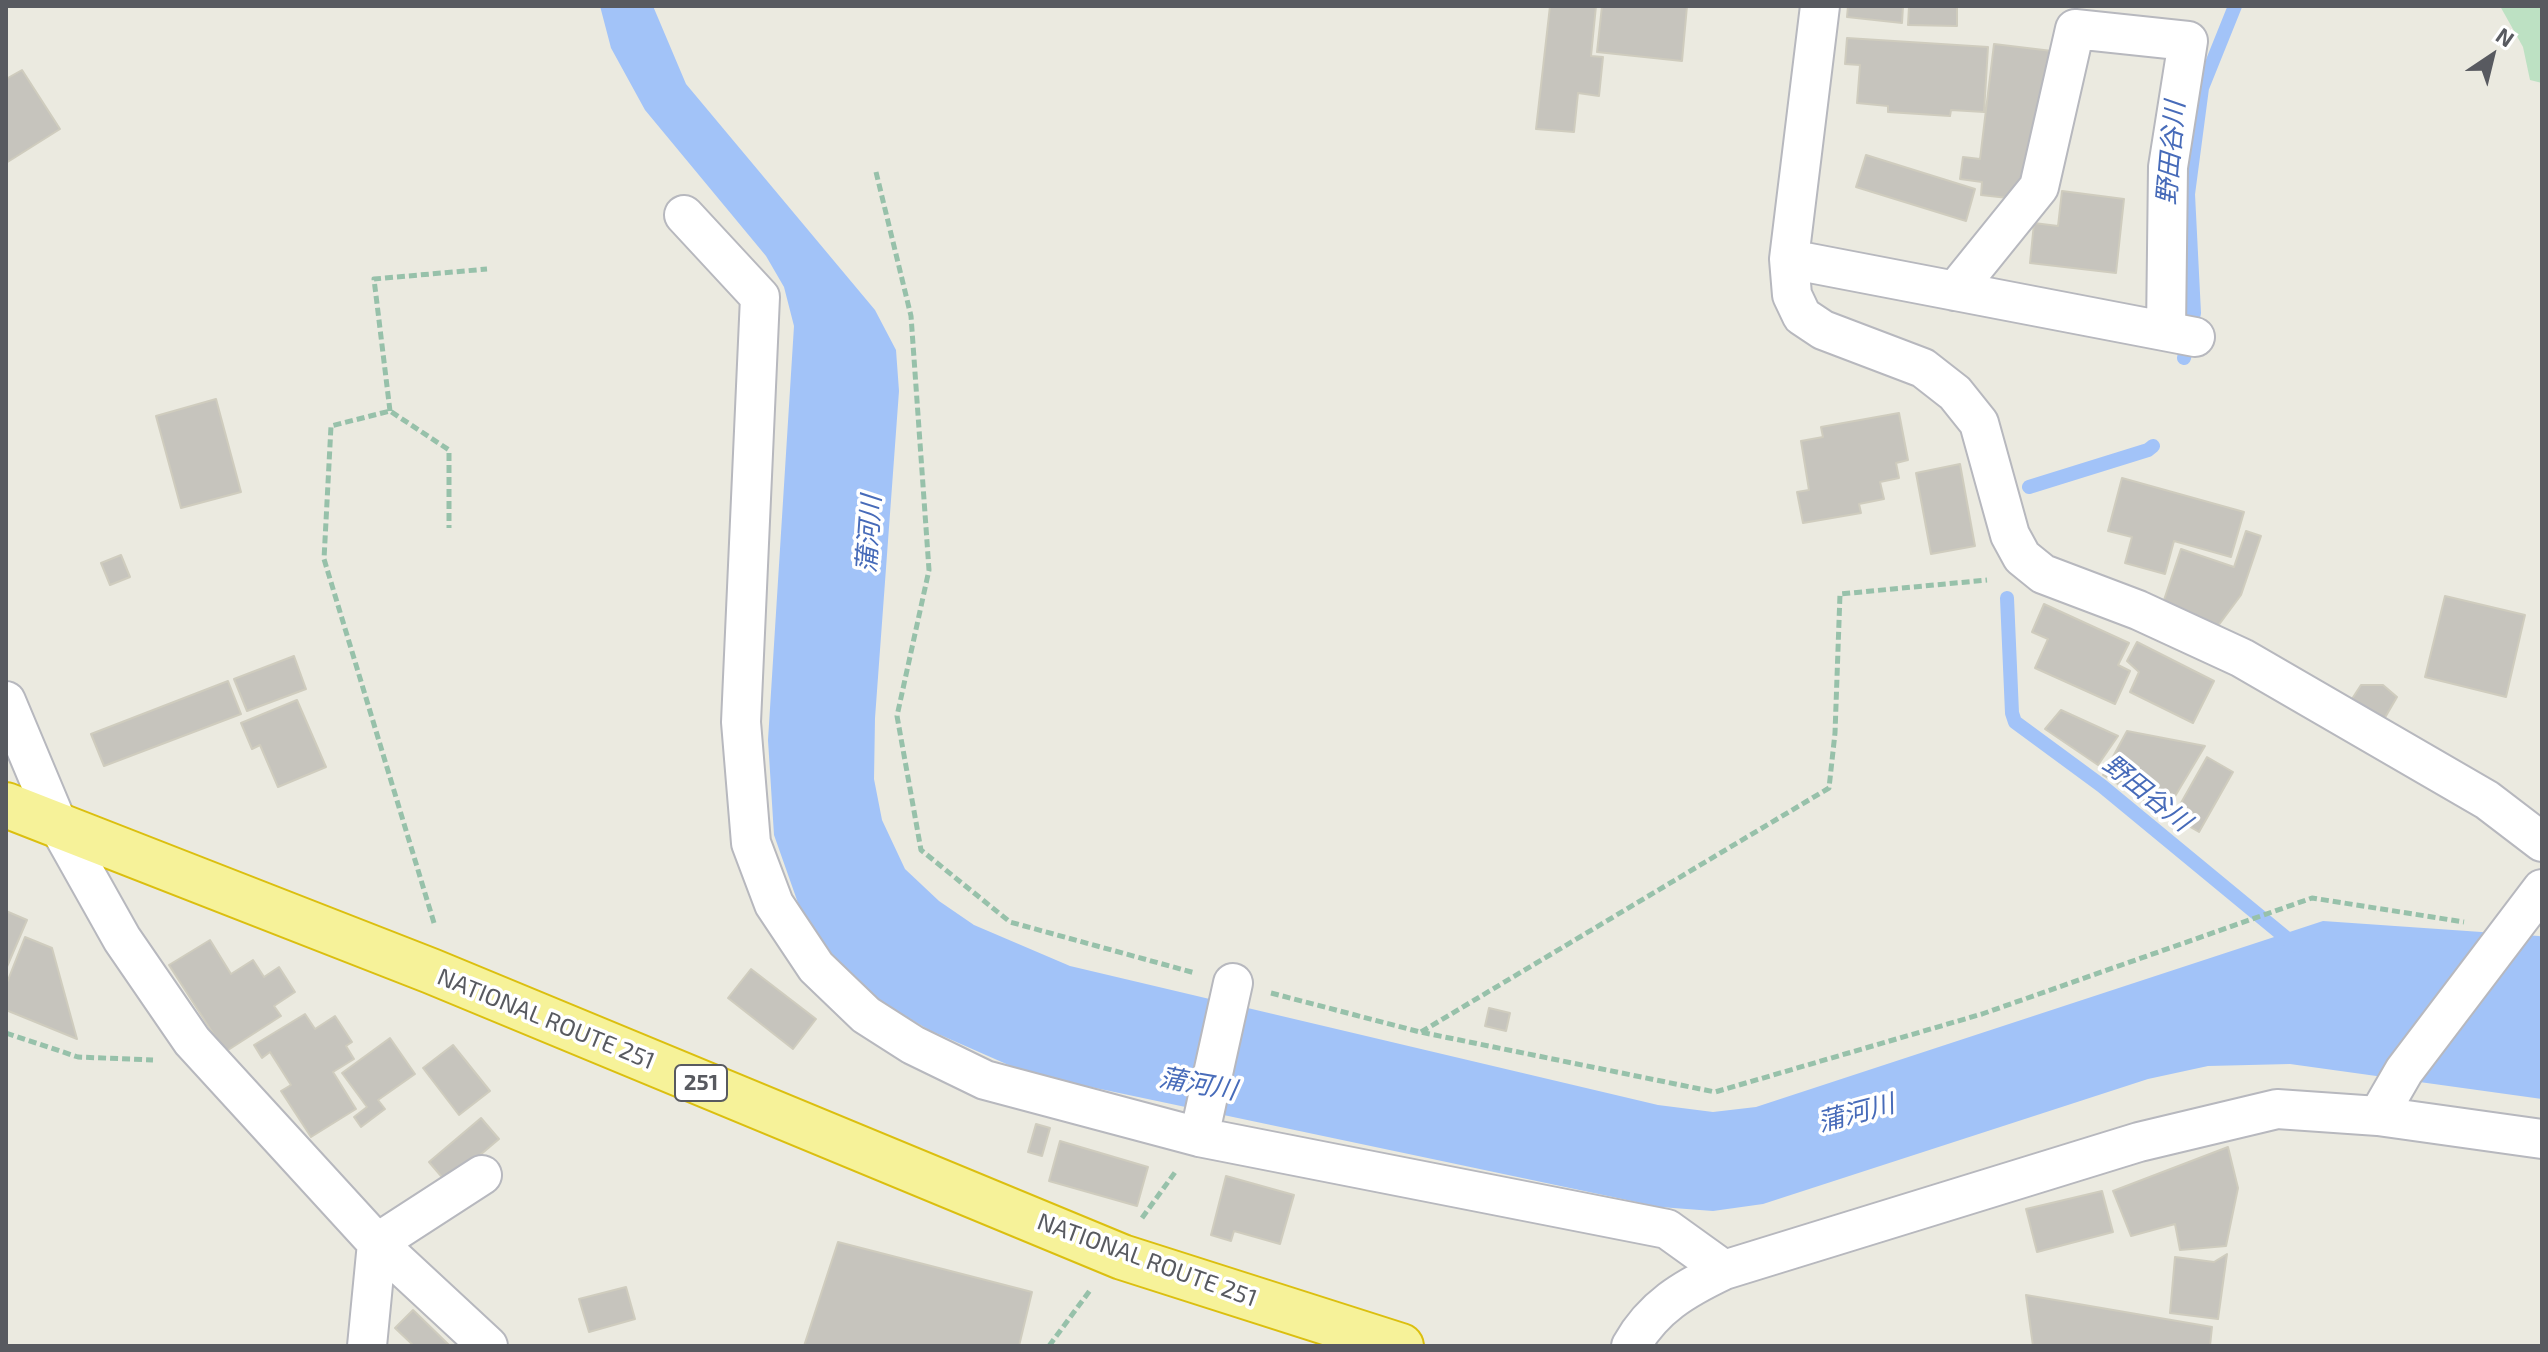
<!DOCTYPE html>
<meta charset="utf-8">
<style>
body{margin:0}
#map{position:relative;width:2548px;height:1352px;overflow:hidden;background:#ebeae0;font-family:"Exo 2",sans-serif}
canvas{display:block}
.frame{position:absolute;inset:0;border:8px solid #585a60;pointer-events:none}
.north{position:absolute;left:2452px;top:16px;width:80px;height:80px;-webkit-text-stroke:6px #fff;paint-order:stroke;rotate:35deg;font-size:22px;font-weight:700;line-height:32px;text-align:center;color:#585a60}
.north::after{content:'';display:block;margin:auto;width:28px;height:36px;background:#585a60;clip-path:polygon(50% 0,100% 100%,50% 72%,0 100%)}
</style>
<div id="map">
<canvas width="2548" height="1352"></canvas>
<div class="frame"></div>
<div class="north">N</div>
</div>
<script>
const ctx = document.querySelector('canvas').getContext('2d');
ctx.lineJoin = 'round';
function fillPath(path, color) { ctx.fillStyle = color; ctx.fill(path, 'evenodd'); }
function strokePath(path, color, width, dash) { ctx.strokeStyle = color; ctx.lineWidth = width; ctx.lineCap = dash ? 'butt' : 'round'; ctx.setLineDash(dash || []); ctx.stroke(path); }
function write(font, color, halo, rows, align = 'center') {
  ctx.font = font + ' "Exo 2","Noto Sans JP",sans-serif'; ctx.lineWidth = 7; ctx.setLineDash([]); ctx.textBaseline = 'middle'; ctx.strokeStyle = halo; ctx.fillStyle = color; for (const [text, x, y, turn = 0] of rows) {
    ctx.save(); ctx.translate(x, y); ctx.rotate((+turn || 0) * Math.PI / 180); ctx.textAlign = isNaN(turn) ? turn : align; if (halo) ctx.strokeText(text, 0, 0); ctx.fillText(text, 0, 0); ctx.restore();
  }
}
fillPath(new Path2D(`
 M2500,6H2542V83L2530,80L2523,47Z`), '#bde1c3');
fillPath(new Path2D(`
 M600,6H653L686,84L875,310L896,350L899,391L875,718L874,779L882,820L905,869L939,901L974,925L1070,966L1658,1105L1713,1112L1756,1107L2323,921L2539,936L2542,937V1099L2290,1064L2208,1066L2148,1079L1763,1204L1713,1211L1660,1207L1029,1074L929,1030L877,999L832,958L798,903L774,835L768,740L794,326L784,287L766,256L645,110L611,48Z`), '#a2c3f8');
strokePath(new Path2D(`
 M2184,358L2194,313L2188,194L2202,88L2235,6
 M2029,487L2148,450L2153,446
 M2007,598L2012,713L2015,722L2102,786L2296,946`), '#a2c3f8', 14);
const building = new Path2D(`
 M1550,6H1596L1591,56L1603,57L1599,96L1578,93L1574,132L1536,129Z
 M1602,6H1687L1682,61L1597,52Z
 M1848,6H1903L1902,23L1847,17Z
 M1909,6H1957V26L1908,25Z
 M1847,38L1988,47L1984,112L1951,110L1950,116L1888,112V106L1857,103L1860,65L1845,64Z
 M1994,44L2052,51L2039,160L2008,198L1981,195L1982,182L1960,179L1963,157L1980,159Z
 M22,70L60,129L6,163V79Z
 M1866,155L1975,189L1966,221L1856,187Z
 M2062,191L2124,199L2116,273L2030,263L2034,223L2058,226Z
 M216,399L241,492L181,508L156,416Z
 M1899,413L1908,460L1896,463L1899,478L1880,482L1884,499L1859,504L1861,513L1803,523L1797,492L1809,490L1801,441L1823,437L1821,427Z
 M1960,464L1975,546L1931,554L1916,473Z
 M2122,478L2244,512L2231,557L2174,541L2165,574L2125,563L2132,537L2108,531Z
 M2246,531L2261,536L2241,595L2215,630L2161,609L2181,549L2234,567Z
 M121,555L130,577L110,585L101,563Z
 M2445,596L2525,615L2506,697L2425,677Z
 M2044,604L2129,643L2118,665L2130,671L2115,704L2035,668L2048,639L2032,632Z
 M2137,642L2214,681L2193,723L2130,692L2139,672L2127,661Z
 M294,656L306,689L247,711L234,679Z
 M228,681L241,714L104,766L91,734Z
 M2361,685H2383L2397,697L2383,721L2350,702Z
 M297,700L326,767L278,787L260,745L252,749L241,723Z
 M2061,710L2118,736L2098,765L2045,729Z
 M2127,731L2205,746L2165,813L2103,775Z
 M2207,757L2233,772L2199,832L2173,817Z
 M6,911L27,920L6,969Z
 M25,937L52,948L77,1039L6,1010V985Z
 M210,940L231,974L253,960L264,977L279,967L295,992L274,1006L281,1016L225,1052L169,965Z
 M751,969L816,1019L793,1049L728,998Z
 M1489,1008L1510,1013L1506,1031L1485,1026Z
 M305,1014L315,1029L335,1016L352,1042L346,1046L354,1059L333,1072L356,1109L311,1137L281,1091L291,1085L270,1052L262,1058L254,1045Z
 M390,1038L415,1074L378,1100L385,1109L361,1127L354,1117L367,1107L342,1073Z
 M453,1045L490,1091L459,1115L423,1068Z
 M481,1118L499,1139L447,1183L429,1162Z
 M1036,1124L1050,1128L1042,1156L1028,1152Z
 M1060,1141L1148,1167L1137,1206L1049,1181Z
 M2228,1147L2238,1188L2226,1246L2180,1250L2175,1224L2131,1236L2113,1191Z
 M1226,1176L1294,1195L1280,1244L1234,1231L1231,1241L1211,1235Z
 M2102,1191L2113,1232L2037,1252L2026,1209Z
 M838,1242L1032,1292L1019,1346H804Z
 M2227,1254L2218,1319L2170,1313L2175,1257L2214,1262Z
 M626,1287L635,1319L589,1332L579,1299Z
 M2026,1295L2212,1327L2210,1346H2033Z
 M413,1310L450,1346H414L395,1328Z`);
fillPath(building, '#c6c4bd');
strokePath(building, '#cfccbe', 2);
const minor = new Path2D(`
 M1820,6L1789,259L1792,295L1802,316L1823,330L1923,368L1955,393L1979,423L2010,535L2022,557L2043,574L2138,610L2242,658L2487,800L2542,842
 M684,215L760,297L741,722L751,843L774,904L816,967L866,1015L913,1045L985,1080L1199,1137L1667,1229L1724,1270
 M1789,259L2195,337
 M1955,291L2039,187L2075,29L2188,41L2168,167L2166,331
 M6,701L58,825L122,939L192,1041L377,1243L488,1346
 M2378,1116L2404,1071L2542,889
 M1199,1137L1233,983
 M367,1346L377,1243L482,1175
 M1631,1346C1653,1307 1684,1289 1724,1270L2139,1142L2277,1109L2378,1116L2542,1139`);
const trunk = new Path2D(`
 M6,805L431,971L1122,1257L1401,1346`);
strokePath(minor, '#b7b8be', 42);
strokePath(trunk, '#dbbf0f', 48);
strokePath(new Path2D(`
 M876,172L911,316L929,570L897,716L921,850L1010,922L1195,973
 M390,411L374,279L487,269
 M434,923L324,559L331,426L390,411L449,450V528
 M1271,993L1420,1032L1715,1092L1982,1014L2312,898L2464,922
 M1421,1032L1829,788L1835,733L1840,594L1987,580
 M6,1033L78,1057L153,1060
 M1142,1218L1176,1171
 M1049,1346L1091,1289`), '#97c1aa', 5, [8, 4]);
strokePath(minor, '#fff', 38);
strokePath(trunk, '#f6f299', 44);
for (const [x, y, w] of [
 [701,1083,52]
]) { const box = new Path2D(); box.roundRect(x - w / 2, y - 18, w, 36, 6); ctx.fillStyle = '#fff'; ctx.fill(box); strokePath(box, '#585a60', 2); }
write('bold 22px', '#585a60', null, [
 ["251",701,1083]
]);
write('24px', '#585a60', '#fff', [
 ["NATIONAL ROUTE 251",546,1019,22],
 ["NATIONAL ROUTE 251",1147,1260,20]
]);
write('italic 26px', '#476bb9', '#fff', [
 ["野田谷川",2171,153,-85],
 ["蒲河川",869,534,-86],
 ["野田谷川",2147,793,39],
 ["蒲河川",1198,1084,10],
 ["蒲河川",1856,1113,-15]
]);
</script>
